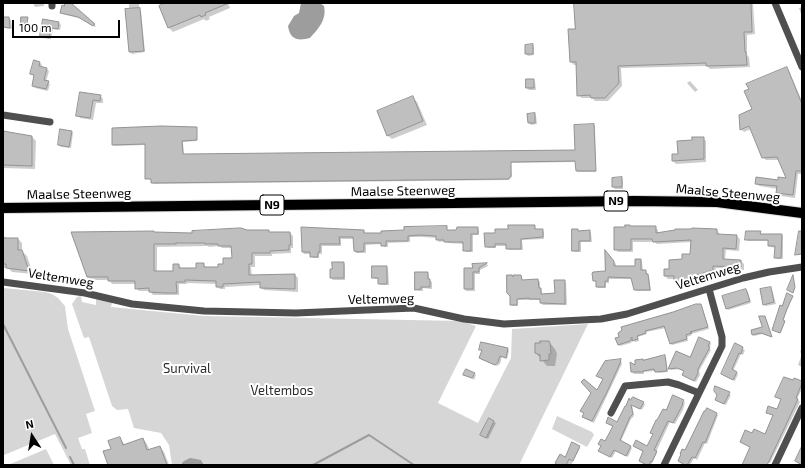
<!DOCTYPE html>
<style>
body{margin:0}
#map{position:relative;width:805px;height:468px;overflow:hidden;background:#fff;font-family:"Exo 2",sans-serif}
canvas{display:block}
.frame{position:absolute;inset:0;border:4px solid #000;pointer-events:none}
.north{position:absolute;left:12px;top:416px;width:40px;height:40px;-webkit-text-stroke:3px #fff;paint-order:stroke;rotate:348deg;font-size:11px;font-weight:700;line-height:16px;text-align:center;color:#000}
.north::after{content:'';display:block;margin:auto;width:14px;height:18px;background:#000;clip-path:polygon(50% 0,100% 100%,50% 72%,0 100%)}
.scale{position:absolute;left:12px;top:20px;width:108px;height:18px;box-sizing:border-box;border:2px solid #000;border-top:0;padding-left:5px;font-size:12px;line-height:14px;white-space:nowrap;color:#000;-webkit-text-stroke:3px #fff;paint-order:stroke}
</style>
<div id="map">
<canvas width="805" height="468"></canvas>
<div class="frame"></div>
<div class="north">N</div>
<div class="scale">100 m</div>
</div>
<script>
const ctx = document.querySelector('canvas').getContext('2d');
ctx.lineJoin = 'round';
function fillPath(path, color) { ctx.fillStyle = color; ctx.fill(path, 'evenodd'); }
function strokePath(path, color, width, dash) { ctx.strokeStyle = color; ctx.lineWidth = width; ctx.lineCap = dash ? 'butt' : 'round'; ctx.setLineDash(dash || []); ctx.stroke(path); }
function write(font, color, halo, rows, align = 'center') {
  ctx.font = font + ' "Exo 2",sans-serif'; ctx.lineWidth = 4; ctx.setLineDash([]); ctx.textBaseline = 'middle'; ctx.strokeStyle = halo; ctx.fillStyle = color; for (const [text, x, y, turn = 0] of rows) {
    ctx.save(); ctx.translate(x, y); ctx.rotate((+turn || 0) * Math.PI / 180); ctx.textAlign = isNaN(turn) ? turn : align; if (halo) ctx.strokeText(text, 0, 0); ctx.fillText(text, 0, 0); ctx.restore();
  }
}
fillPath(new Path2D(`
 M3,288L45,292L52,294L58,298L65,306L68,329L95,411L86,414L92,433L78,438L82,449H85L90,465H71L55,434L4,455Z
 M81,296L82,302L96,305V300L98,298L112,303L111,307L204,316L461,321L476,326L438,403L478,423L511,358L512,329L588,324L519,465H239L236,464L233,465H204L201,460L181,463L180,465H172L169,445L161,433L134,428L128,409L117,410L112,406L89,337L84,338L72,304L77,297Z
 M557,416L592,432L594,435L587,447L552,429Z
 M46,449L54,465H8Z`), '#d6d6d6');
fillPath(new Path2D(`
 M301,3H320L324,6C327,20 318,29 310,38C298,41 290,40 288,26L294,16L299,13Z
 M190,458L201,460L204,465H180L184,461Z`), '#9d9d9d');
fillPath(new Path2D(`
 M33,3H44V6L35,7Z
 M69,3L96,26L95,27L82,19L63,14L61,12Z
 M129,3H139V9L141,11L145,52L132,54L130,52Z
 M168,3H228L230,8L209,17L210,19L206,21L204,19L173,32L169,28L160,6Z
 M575,3H753L755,34L747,35V55L749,57L750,67L710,69L707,66L621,68L622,86L608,101H595L592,98H582L578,95L577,65H574L571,62L576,30Z
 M802,7V17L799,8Z
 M3,18H9L11,20L12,29L4,28L3,34Z
 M44,21L59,23L61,25L60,30L53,29L51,39L43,38L41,36Z
 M532,45L534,47V55L528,56L526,54Z
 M40,63L42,65L41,68L47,69L49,71L46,82L50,84L48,91L35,88L33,86L35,76L32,74Z
 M786,68L789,71L802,101V174H798L795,198L781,196L778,193V189L759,186L756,183L788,179L779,160H766L763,157L751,129L744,132L741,129L754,110Z
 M533,80L535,82L536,90H529L527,88Z
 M690,81L698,90L695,92L687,83Z
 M81,93L100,96L103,99V103H96L93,120L80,118L78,115Z
 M413,98L417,102L427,125L392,139L387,135Z
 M535,114L536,116L537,124L531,125L529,123Z
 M594,125L595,126L596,172H578L577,171L576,162L511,163L512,177L509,180L153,184L152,180L146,178V145L114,146L113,144L196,128L197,129V141L183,142L184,155L576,151Z
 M3,128L6,133L32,137L36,141L35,169L3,168Z
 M72,132L73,133L71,148L61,147L59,145Z
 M703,138L706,141V162L676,164L673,161Z
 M621,178L623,180V189H615L613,187Z
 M534,226L536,230H542L544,232V239L522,240L523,250H509L507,248V246H496V248H488L486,246L496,234L509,230Z
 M630,226L631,227H655L658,230V234L717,230L720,235L737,236L740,239L739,251L726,250L725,260L741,261L744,264V270L716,268L715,273L684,282V284H678L675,281V279H668L665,276V270H670L691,255L692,242L657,244L654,242H633V252H618L615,249L626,228Z
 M446,227L448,231L477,228L479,230V235H473V252H466L464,250V244L447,243L445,241L439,242L437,238L422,237H410V242L388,243V247H384L382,244L366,245V253H356L355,251L354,239H341V246H322V254H319V258H313L311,254H304L303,252L302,228L364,230L365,234H382Z
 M577,230L580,232H590L591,233L592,242H581V252H575L573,250Z
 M247,231L290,233L293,236V248H291V253L272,254V256H255V267H251L252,276L295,275L298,278V292L264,290L261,287V285L225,287V289H220L217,286V284L187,283V284H179V295H153L150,291H139L136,288V284H112L109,280H91L87,277L72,233L193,234ZM208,246L209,247L220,246L222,248H232L233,259L219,268L206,267L203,264L197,269H182L179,265L174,272H157V247Z
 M760,232L762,235H782L783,236V259H777L775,258L776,248L771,247L769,246V241H748L746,239Z
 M3,237H6L8,239H18L22,243V251L27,256L33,274L12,272L8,268H3Z
 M606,253L616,264V267H636L641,260L642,262L643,271H646L649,277L651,291H637L635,290L633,279H609V283H606V288H599L597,287V282L594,280L606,272Z
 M343,263L345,265V280H333L331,278V270Z
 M487,264L488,266L480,270V274H475V291H466L465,289L474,269L473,265Z
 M386,267L388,269L389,285H381L379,283V279H375L373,277Z
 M427,273L429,275V280L432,282V289L423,288V291H418L416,289Z
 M521,276L523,281L538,280L540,282V289L542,291V295L556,294L564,281L566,283L567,305H543L541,303V300H518V306H513L511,305L514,278Z
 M770,288L772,290L776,304L766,306L764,305Z
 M746,290L748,292L751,303L728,310L727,308Z
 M792,297L783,321L785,322L781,333L774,331L783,307Z
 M700,305L702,306L709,329L691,334L692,335L687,337L688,341L672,345L666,328L646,332L647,334L638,337L639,341L635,342L633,340L631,343L620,346L618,344L617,339Z
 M765,317L771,337L762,334L754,336L752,331L763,327Z
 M549,342L555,349L557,354L555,366H547L536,353Z
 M710,342L711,344L709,348L711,350L699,371L700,375L696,382L685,377L683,375L685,371L680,369L671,370L670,369L677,352L691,359Z
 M735,345L745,350L743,355L741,354L733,371L738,374L735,381L722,374Z
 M802,347V367L798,365L802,354L800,352Z
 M480,349H508L509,351L507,359L502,357L500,364L497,366L482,360L480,358L482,351Z
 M665,357L666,358L668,372L658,373L655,371L644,372V374H634L632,372L643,361Z
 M620,360L622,364L594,423L585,419L583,417L585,414L582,411L597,392L603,379L599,377Z
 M465,374H474L476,375L474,380Z
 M802,383V389L797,399L800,402L770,463L767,462L766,465H745L751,448L741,442L752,435H766L773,416L767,412L777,411L782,400L777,397Z
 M716,387L731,395L726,405L716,399L718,395Z
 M630,400L643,403L645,404L642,410L632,405L634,416L631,419L621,441L632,448L628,457L616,451L612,458L601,452L613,427L607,423H617Z
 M683,401L685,402L683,410L675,424L670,422L656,452L657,453L651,465H646L642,463L641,461L643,452L634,446L648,447L654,435L652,433L666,412Z
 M716,413L718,415L707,444L705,443L697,460L694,458L690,465H685L681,463L679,461L686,451Z
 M489,419L496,423L488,439L481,435Z
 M120,438L125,445L143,439L147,444L150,451L160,447L164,452L169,465H109L112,450Z
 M578,446L580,448L571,465H557Z`), '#0003');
strokePath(new Path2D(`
 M3,324L66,448
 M70,457L74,465
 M313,465L369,435L414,465`), '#9d9d9d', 2);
const building = new Path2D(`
 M65,3H71L95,24L93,26L78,17L60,13L62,5L64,6Z
 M165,3H229L205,13L206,15L201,17L200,15L168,28L159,6Z
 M574,3H751L752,32H744L745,52H746L747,65L706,66V63L618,66L619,83L605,98H591L590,95L577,96L576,62H570L568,29H575Z
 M140,8L144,51L129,52L125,9Z
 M3,17H9L10,28L3,27Z
 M21,17H28L27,24L21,23Z
 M43,19L59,22L58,29L51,28L49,38L40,36Z
 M533,44V54H525V45Z
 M34,60L40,62L39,66L47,68L44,80L49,81L46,89L32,86L34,75L30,74Z
 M787,67L802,104V171H796L793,195L776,193L777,186L755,184L756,177L778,180V177L786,178L777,157L762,158L749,126L740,130L739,115L752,109L744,91L749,89L746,84Z
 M526,79H534V88H526Z
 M80,92L101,95L100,101L93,100L90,118L76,116Z
 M413,96L423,121L387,136L377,111Z
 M535,113V123H528L527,114Z
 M594,124L596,171H576L575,161L511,162V176L508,179L151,183V179H145V144L112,145V128L161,126L197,127V140L182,141L183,154L575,150L574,125Z
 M60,129L72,131L69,147L58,145Z
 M3,131L32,136V166L3,165Z
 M692,137H704V159L672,161V154H678L677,141L692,140Z
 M622,177V187H612V178Z
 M508,225H535V229H543V237L521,239V249H506V244H495V247H485L484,233H495V229H508Z
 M625,225H630V226H656V233L675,230V229H691L692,228L717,229V234L737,235L736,249L723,248V259L741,260V267L713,266V270L682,280V281H674V276H664V269H669V260L682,259V254H690L691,240L653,242L652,239H631V250H614V227H625Z
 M447,226V230H456L457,227H478V234H471V251H463V242H444V240H436V236L420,235L408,236V241H386V246H381V243H364V251L358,252L354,251L353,237H339L340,244H320V252H318V257H310V252H302L301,227L364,230V233H381V231L404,230V227Z
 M241,228L247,230H269V232H290L291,245H289V250L270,251V253H252V264H249V275L295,274V289L260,288V282L223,284V287H216V281L185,280V282H176L177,293H165L149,292V288L135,289V281H108V277H87L71,232L154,231V232L192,233V231ZM176,243H205V244H218V246H231L232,258H223V264H218V267H204V263H196V268H179V264H173V271H154V244H176Z
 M572,229H578V231L590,230V241H579V251H572Z
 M746,231H761L760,234H782L781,258H774L775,246H768V240H745Z
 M799,231H802V254L795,255Z
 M3,238H18V250H22L29,271L6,268V264H3Z
 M605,250L614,261V266H635V259H641V270H646V274H648L650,290H634L631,278L608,277V281H605V287H596V281H593L592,273L593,272L605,271Z
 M332,262H344V278H330V269H332Z
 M487,263L479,268V272H473V289H464V268H473L472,264Z
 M372,266H387V284H378V278H372Z
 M415,272H428V279H430V287H421V289L415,290Z
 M507,275H512L513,277V275H521L522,280L538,279L539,288H541V294L555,293L554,280H565V304L540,303V299H529V298L517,299V305H510V296L507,293Z
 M793,275L795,287L793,293L787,290Z
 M771,287L774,302L763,305L760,289Z
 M746,289L750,301L726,309L722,296Z
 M787,293L793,296L787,309L783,320L785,321L780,333L772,330L780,305L782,306Z
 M696,304H701L708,327L690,332L692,333L686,335L687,339L670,344L664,326L661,327L645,331L646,333L637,336L638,339L632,341V337L630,341L618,345L615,338L619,337L618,333L622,330L621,327L673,312Z
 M759,316H765L772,337L761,333L752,335L751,330L762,327Z
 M699,337L710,342L708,346L710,347L698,369V373L694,381L682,375L684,371L677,368L668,369L676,351L690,357Z
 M540,341H549L550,343L551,354H549V360L540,361V355L535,353V343H540Z
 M481,342L508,348L506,358L500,356L498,362L495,365L479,358L482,350H479Z
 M735,343L743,347L741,354L739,353L732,369L737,372L733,380L721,374Z
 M665,355L667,371L655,372L654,369L643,371V372H631L630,362L635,365V360L643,359V360Z
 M621,359L620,361H621L607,392L592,421L582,417L584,413L580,411L591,393L581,382L584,379L597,390L603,379L596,376L605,361Z
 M466,369L475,373L472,378L463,375Z
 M784,377L793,380L794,378L802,381V383L796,398L798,399L771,457L767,465H742L750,447L740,442L745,430L752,433L754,429L765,434L773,415L766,413L768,406L777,409L781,399L775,397Z
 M715,386L730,392L724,404L715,400L717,395L714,391Z
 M673,395L684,400L682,403L683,404L673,423L668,421L654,450L657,451L652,462L651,461L649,465H647L639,461L643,451L633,446L636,440L647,446L653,434L650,433L656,420H657L663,409L666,410Z
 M633,397L644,402L640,409L631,405L633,414L630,417L620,440L631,446L626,456L614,450L610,457L598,451L601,446L598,444L601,439L605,441L613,426L606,423L608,417L617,422L625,406H626L629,398L630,400Z
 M707,408L717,413L714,421L705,443L703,442L695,458L692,457L687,465H685L678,461L681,454H680L682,449L685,450L704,411H705Z
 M489,418L494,421L486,438L480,435Z
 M120,437L123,445L143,438L147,450L160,446L167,465H108L103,451L111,449L108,441Z
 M572,442L580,446L573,461L569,459L566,465H558L555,463L560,454L565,457Z
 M802,446V465L795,461Z`);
fillPath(building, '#bfbfbf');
strokePath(building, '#939393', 1);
const primary = new Path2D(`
 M3,208L635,201L717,202L802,213`);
strokePath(primary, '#dbdbdb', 12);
strokePath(new Path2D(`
 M52,3V6
 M775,3L802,67
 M3,115L50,122
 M3,282L85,293L132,304L204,311L296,313L414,308L464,319L504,324L601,319L627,314L743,278L769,272L802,267
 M611,413L625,386L668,382L679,385L699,393
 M664,465L722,346V337L709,289
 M775,465L802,408`), '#4f4f4f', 7);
strokePath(primary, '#000', 10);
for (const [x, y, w] of [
 [616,201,24],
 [272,205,24]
]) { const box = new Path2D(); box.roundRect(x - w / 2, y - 10, w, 20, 3); ctx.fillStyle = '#fff'; ctx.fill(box); strokePath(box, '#000', 1); }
write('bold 12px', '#000', null, [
 ["N9",616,201],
 ["N9",272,205]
]);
write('13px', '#000', '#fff', [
 ["Maalse Steenweg",403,191,-1],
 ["Maalse Steenweg",728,193,5],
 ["Maalse Steenweg",79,194,-1],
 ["Veltemweg",708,276,-17],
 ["Veltemweg",61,278,9],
 ["Veltemweg",381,299,-1]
]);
write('13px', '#2d2d2d', '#fff', [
 ["Survival",187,369],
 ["Veltembos",282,391]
]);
</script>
